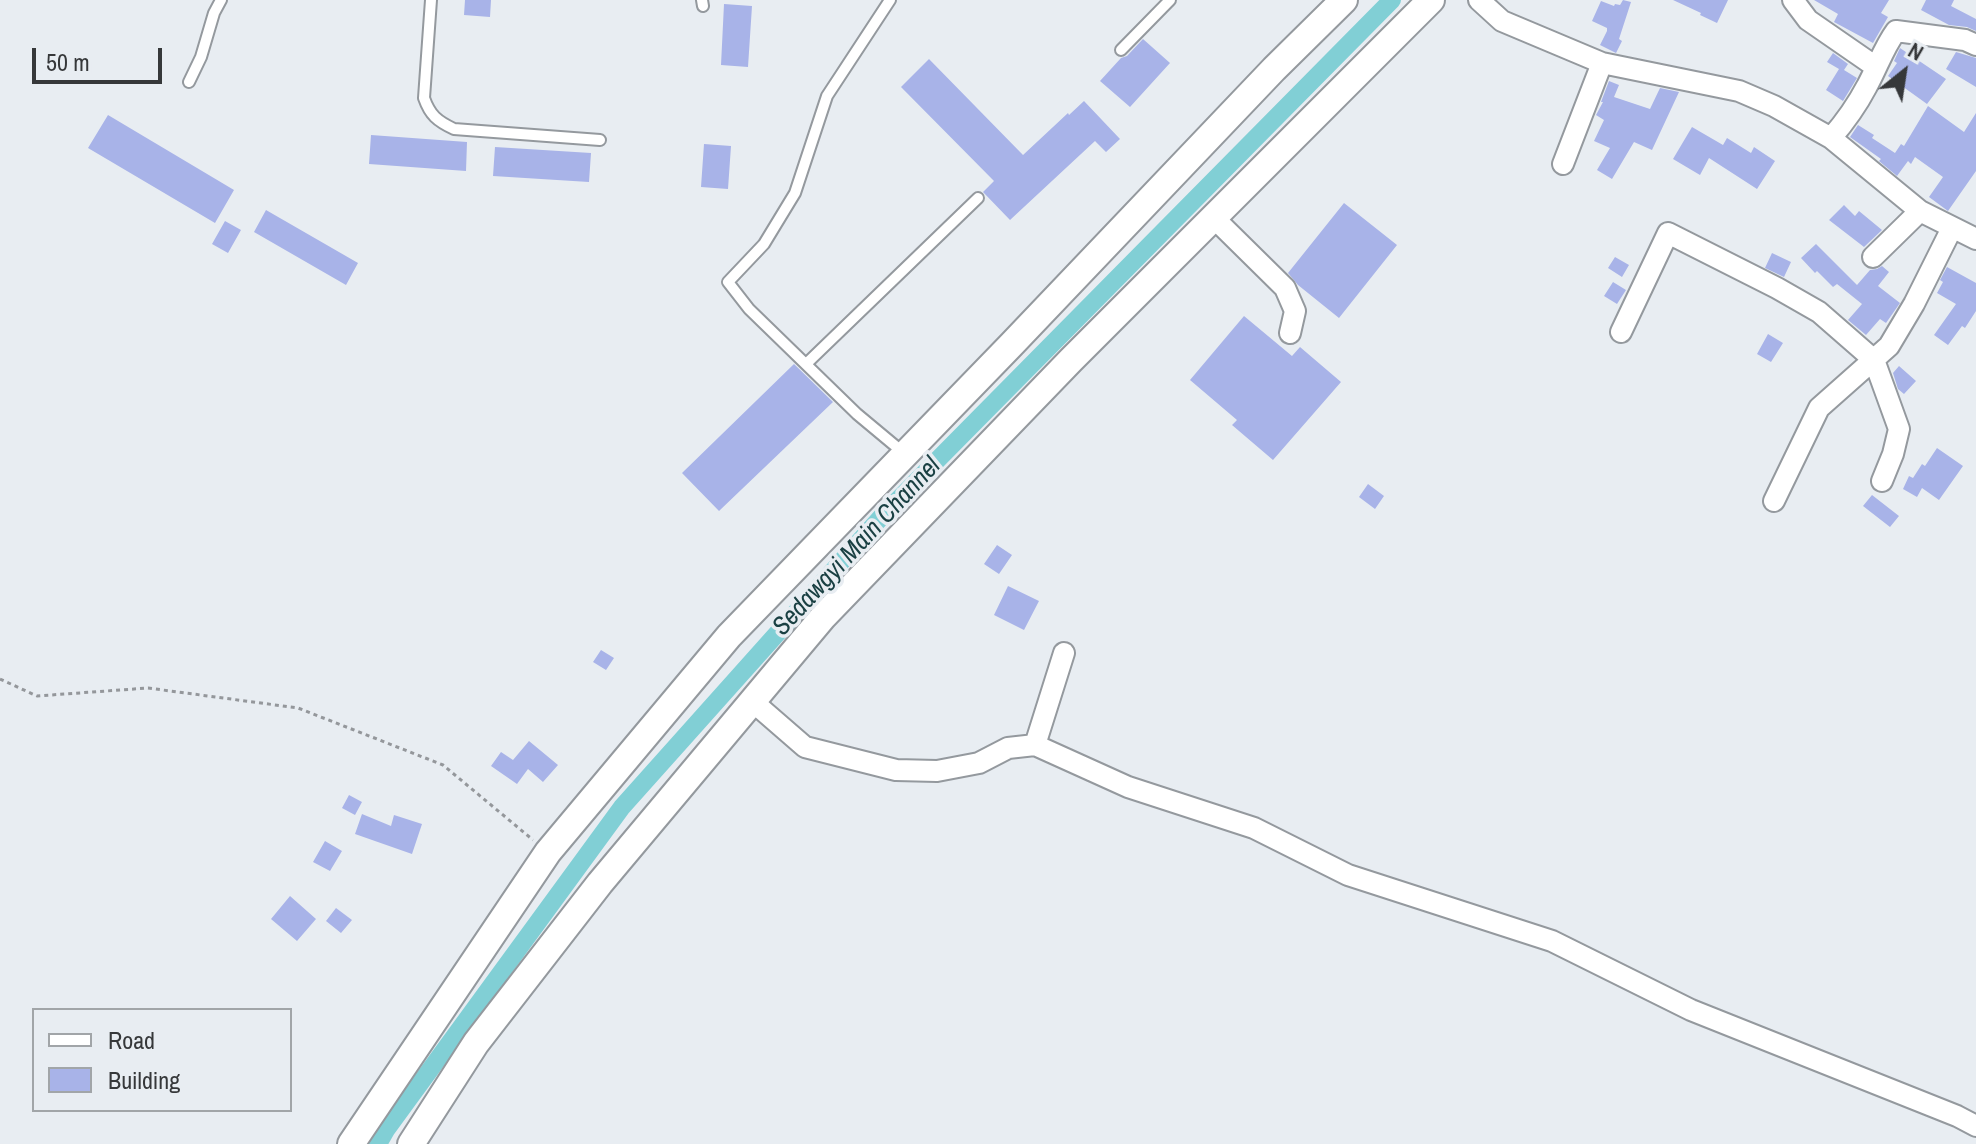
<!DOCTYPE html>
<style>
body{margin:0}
#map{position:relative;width:1976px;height:1144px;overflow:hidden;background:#e8edf2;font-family:"Archivo Narrow",sans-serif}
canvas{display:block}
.legend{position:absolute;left:32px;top:1008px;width:260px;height:104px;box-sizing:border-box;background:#e8edf2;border:2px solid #a1a5a8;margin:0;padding:10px 14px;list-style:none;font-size:24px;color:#36383a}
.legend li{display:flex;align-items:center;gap:16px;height:40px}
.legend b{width:40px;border:2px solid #a1a5a8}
.north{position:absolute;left:1864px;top:32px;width:80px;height:80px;-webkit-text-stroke:6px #e8edf2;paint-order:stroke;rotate:30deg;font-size:22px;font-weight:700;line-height:32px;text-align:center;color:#36383a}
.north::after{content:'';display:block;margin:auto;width:28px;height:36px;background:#36383a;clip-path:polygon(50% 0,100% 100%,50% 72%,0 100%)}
.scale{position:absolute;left:32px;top:48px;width:130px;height:36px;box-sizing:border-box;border:4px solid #36383a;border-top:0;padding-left:10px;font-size:24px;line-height:28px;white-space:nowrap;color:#36383a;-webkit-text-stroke:6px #e8edf2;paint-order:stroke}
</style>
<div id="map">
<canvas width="1976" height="1144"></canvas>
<ul class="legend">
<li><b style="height:10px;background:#fff"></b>Road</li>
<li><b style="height:22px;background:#a8b3e8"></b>Building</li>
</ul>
<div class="north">N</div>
<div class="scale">50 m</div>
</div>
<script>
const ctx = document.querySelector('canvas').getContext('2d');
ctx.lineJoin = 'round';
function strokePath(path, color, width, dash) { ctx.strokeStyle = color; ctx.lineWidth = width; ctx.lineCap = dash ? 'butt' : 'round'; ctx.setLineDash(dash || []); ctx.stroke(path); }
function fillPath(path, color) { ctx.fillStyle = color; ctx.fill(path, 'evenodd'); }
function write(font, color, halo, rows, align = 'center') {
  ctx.font = font + ' "Archivo Narrow",sans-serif'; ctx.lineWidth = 7; ctx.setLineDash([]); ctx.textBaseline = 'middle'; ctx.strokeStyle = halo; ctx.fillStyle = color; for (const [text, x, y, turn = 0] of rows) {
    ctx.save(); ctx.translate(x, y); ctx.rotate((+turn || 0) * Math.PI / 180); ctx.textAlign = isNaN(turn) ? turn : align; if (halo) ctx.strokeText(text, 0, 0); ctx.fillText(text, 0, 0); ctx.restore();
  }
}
strokePath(new Path2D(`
 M378,1144L386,1130L622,807L883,515L1392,0`), '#81cfd5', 18);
fillPath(new Path2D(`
 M465,0H491L490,17L464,15Z
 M1623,0L1631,2L1619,39L1622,41L1616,53L1600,45L1607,31V28L1592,21L1601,1L1614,6L1615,4L1620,5Z
 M1673,0H1728L1717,23L1700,15L1701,13Z
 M1814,0H1889L1881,13L1888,17L1873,43L1834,22L1838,14Z
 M1926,0H1954L1951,6L1976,19V31L1967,27L1949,25L1921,10Z
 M724,4L752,6L748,67L721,65Z
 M1143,39L1170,63L1130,107L1100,81L1121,58L1127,56Z
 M1900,48L1946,79L1927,104L1888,76L1897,63L1894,61Z
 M1956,52L1976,58V87L1946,69Z
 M1833,53L1848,64L1844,70L1857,78L1843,101L1826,90L1839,69L1827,62Z
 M929,59L1023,155L1068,113L1069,115L1084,101L1120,139L1106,152L1095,141L1010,220L983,192L994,181L901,87Z
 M1609,81L1619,85L1614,97L1650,109L1660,88L1679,92L1652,150L1634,142L1612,179L1597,170L1610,148L1594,141L1604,120L1596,115L1603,102H1601Z
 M1928,106L1964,132L1976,113V171L1948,211L1929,197L1943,177L1915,157L1911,164L1908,161L1897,176L1879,161L1881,159L1850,137L1858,125L1874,135L1872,138L1895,153L1901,144L1904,146Z
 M108,115L234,190L215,223L88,148Z
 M1692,127L1723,145L1727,138L1751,153L1754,147L1775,161L1757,189L1709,158L1700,175L1673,159Z
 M371,135L467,142L466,171L369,164Z
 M704,144L731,146L728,189L701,187Z
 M495,147L591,153L589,182L493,176Z
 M1344,203L1397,245L1339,318L1298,285L1288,273Z
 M1844,205L1855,216L1859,211L1882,230L1864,247L1829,220Z
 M266,210L358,263L346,285L254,232Z
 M225,221L241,230L228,253L212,244Z
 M1816,244L1857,285L1870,270L1877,269L1882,266L1889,272L1878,286L1900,303L1886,323L1880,319L1866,335L1848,320L1862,304L1837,284L1833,287L1817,271L1815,273L1801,258Z
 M1772,253L1791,262L1784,277L1765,268Z
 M1615,257L1629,265L1622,277L1608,268Z
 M1947,267L1976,283V311L1965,328L1962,326L1948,345L1934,335L1956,304L1937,293L1943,282L1940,280Z
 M1613,282L1626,290L1617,304L1604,296Z
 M1244,316L1292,356L1300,347L1341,382L1273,460L1232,425L1237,420L1190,380Z
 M1768,334L1783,343L1771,362L1757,354Z
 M794,364L833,402L719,511L682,473Z
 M1899,366L1916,381L1904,394L1898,389L1893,373Z
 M1937,448L1963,466L1939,500L1922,488L1917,497L1903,489L1909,476L1913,478L1922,464L1925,466Z
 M1368,484L1384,496L1375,509L1359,497Z
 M1872,495L1899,516L1890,527L1863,506Z
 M997,545L1012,555L999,574L984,564Z
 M1008,586L1039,601L1024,630L994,615Z
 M601,650L614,658L606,670L593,662Z
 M529,741L558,765L543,782L528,769L517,784L491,766L501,752L513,760Z
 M349,795L362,802L355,815L342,808Z
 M362,814L391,826L394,815L422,824L412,854L355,834Z
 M325,841L342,851L330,871L313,862Z
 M290,896L316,919L297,941L271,919Z
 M336,908L352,920L341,933L326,921Z`), '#a8b3e8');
const service = new Path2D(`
 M431,0L424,98C430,115 437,121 454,129L600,140
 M702,0L703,6
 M890,0L827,96L795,193L764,244L728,282L749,309L857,414L905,454
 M1121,50L1170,0
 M189,82L201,57L214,13L221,0
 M806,364L978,198`);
const minor = new Path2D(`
 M1479,0L1502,21L1602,63L1739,91L1774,106L1831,138L1920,211L1976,239
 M1793,0L1808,20L1876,67
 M1831,138C1845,122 1857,105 1867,86C1877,68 1884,47 1896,31L1965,40L1976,45
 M1563,164L1602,63
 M1214,218L1285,288L1295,311L1290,333
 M1873,257L1920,211
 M1621,332L1668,233L1777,288L1819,312L1874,360L1899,429L1893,454L1882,481
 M1774,501L1819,408L1889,346L1914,304L1952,228
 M752,701L805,747L896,770L937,771L979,763L1008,748L1035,745L1128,787L1254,828L1348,875L1552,941L1691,1010L1957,1116L1976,1126
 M1035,745L1064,653`);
const tertiary = new Path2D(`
 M351,1144L548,852L729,636L1012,344L1274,69L1344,0
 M411,1144L476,1043L600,883L823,617L1071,360L1431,0`);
strokePath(service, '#94999e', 14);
strokePath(minor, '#94999e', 24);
strokePath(tertiary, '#94999e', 30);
strokePath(new Path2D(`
 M0,679L37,696L148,688L298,708L443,765L533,840`), '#94979b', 3, [4, 4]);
strokePath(service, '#fff', 10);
strokePath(minor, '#fff', 20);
strokePath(tertiary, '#fff', 26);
write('italic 26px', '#1a4043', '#e8edf2', [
 ["Sedawgyi Main Channel",857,547,-47]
]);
</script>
